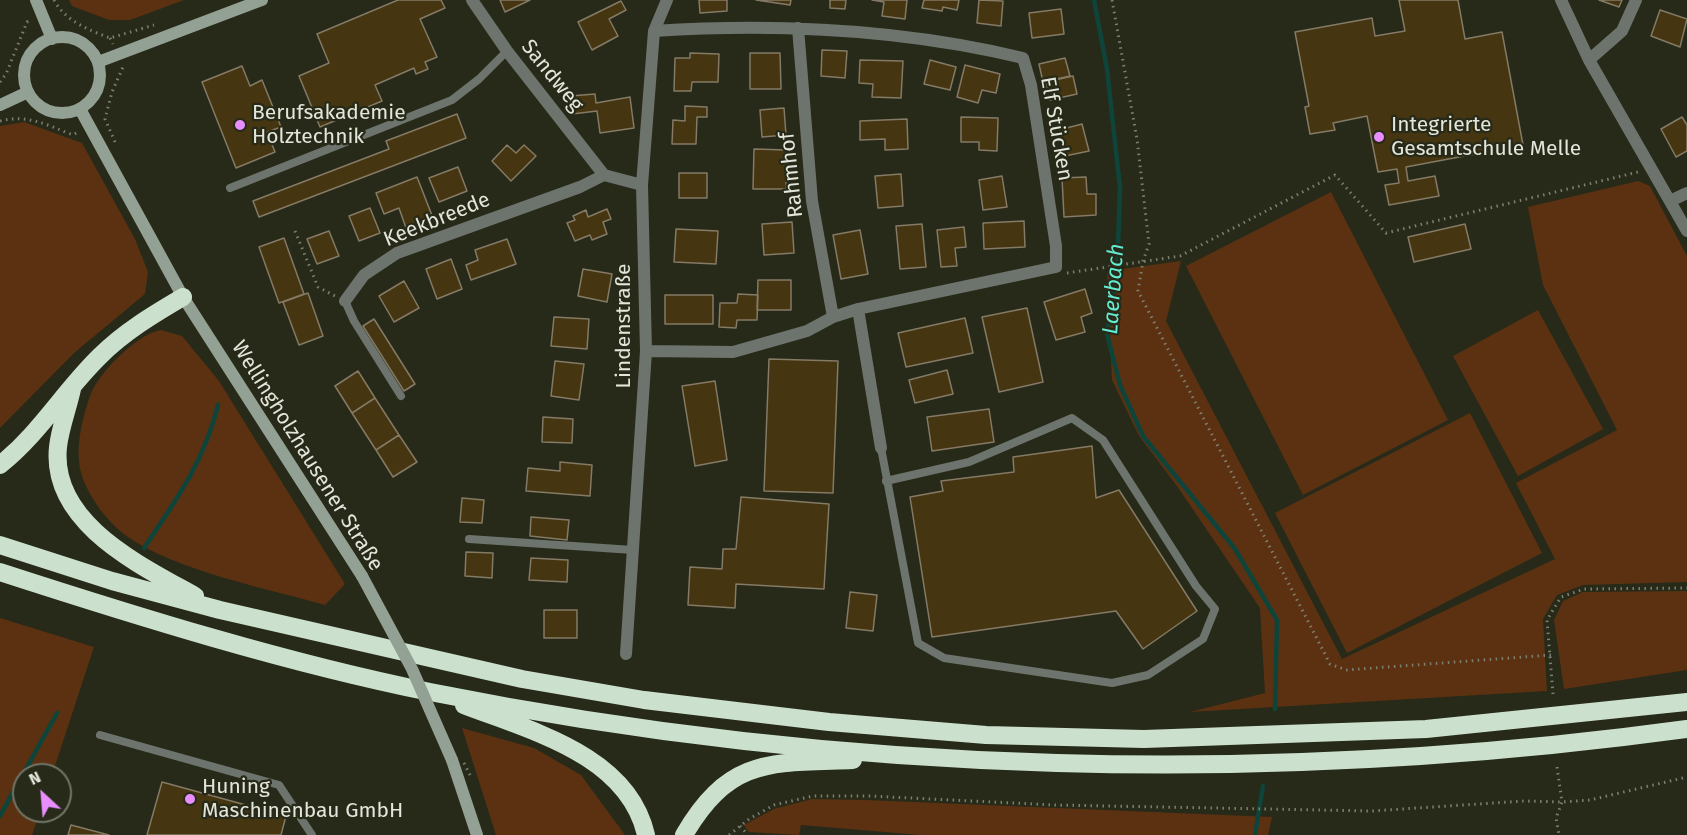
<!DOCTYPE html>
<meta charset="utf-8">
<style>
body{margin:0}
#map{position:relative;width:1687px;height:835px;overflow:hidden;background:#272a18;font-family:"Fira Sans",sans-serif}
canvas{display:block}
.north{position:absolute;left:12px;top:763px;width:60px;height:60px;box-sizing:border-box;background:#272a18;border:2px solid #727566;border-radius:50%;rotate:334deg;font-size:16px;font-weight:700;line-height:24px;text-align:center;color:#e3e6da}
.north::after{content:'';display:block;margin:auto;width:21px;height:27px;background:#e88eff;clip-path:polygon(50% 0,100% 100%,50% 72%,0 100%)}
</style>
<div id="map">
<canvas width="1687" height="835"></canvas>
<div class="north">N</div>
</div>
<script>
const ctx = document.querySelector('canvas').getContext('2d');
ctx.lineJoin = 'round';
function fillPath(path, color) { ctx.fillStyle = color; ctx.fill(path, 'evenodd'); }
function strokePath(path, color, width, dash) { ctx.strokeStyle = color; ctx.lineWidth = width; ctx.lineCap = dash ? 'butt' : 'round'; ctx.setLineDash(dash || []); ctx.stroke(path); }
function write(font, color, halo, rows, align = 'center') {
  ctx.font = font + ' "Fira Sans",sans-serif'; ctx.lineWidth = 4.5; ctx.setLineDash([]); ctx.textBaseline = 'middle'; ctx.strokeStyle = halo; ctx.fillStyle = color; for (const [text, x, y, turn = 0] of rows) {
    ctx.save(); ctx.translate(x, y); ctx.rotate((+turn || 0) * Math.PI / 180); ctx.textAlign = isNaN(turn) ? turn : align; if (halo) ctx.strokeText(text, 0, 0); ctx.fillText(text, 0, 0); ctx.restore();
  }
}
fillPath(new Path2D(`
 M69,0H184L130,20H109L72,6Z
 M24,122L82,143L135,239L148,272L145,294L74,353L0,428V126Z
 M1638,181L1650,186L1687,256V582L1583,585L1557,595L1543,619L1547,691L1190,712L1265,693L1260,608L1177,486L1139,436L1112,380L1107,271L1181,261L1166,321L1342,659L1555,559L1516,483L1617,430L1543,285L1528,207Z
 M1331,192L1448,420L1303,495L1186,266Z
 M1538,310L1603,429L1518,476L1453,356Z
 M161,330L182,336L219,381L345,584L325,605C268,589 175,570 128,537C108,523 90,499 82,476C74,450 82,420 90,396C98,373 137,334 161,330Z
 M1470,413L1542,553L1347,653L1275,513Z
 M1687,591V670L1564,689L1554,620L1563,601L1583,592Z
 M0,618L94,647L52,775H24V811H40L32,835H0Z
 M462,728L534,748L581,775L625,835H496Z
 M812,799L866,800L1272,817L1268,835H921L801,825L799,835L749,832L744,825L774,809Z`), '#5b3112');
strokePath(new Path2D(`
 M1094,0L1107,69L1120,188L1117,275L1107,334L1120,385L1143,436L1235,549L1277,620L1275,709
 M144,548C176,500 204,462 218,405
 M0,816L57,713
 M1255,835L1263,786`), '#0f443b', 4.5);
const building = new Path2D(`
 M398,0H441L445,8L420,19L437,57L425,62L428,69L416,74L414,68L375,85L382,101L320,127L299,76L329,63L317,34Z
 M500,0H530L505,12Z
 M699,0H727V11L700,13Z
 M756,0H791L790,5Z
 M830,0H846L845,9L830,8Z
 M872,0H907L905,19L882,16L884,2Z
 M924,0H959L957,10L943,7L942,11L922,8Z
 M979,0L1003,1L1001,26L977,23Z
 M1399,0H1458L1465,39L1502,32L1523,145L1406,167L1408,181L1435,176L1439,196L1389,205L1385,185L1399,183L1397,169L1378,172L1367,116L1333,123L1335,130L1310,134L1305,107L1309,106L1295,32L1372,18L1375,36L1405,31Z
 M1599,0H1622L1619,7Z
 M621,1L626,10L609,19L618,36L592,50L578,22Z
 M1061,9L1064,34L1032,38L1029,13Z
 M1660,10L1687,19L1680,47L1651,36Z
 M822,50L847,51L845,78L821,76Z
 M690,53L719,54L718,82H692L691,91H674L675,58H690Z
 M750,53H780L781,89H750Z
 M1065,58L1070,76L1043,82L1039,64Z
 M860,60L903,61L901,98L872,97L873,84L859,83Z
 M930,60L956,67L950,90L924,84Z
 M965,65L1000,74L996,93L982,90L978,103L957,97Z
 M242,66L250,86L262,80L281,127L267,132L275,152L236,168L202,82Z
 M1073,76L1077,94L1050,100L1046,82Z
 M595,94L596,103L630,97L634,128L600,133L597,111L572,114L570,96Z
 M685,106L707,107V117H697L696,144H672L673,120L685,121Z
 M784,108L786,135L762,137L760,110Z
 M457,114L466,138L259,217L253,201L389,149L386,141Z
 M961,117L998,118L997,151L979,150V142H961Z
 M1682,117L1687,125V151L1676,157L1661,129Z
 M907,119L908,149L885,150V139L860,140V121Z
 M1082,124L1089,151L1065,156L1059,130Z
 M507,145L516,153L524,145L536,156L511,181L492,161Z
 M754,149L787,150L786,189H753Z
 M458,167L467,191L439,202L429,178Z
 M679,173H707V198H679Z
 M901,174L903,206L878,208L875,176Z
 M1002,176L1007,207L983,210L979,180Z
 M417,177L433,218L406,228L399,208L384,214L376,193Z
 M1086,177L1087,194H1096V215L1064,217L1062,178Z
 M370,208L380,233L359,241L349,216Z
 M607,209L611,219L603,222L607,234L592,240L590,235L575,241L567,223L575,220L573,216L586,210L588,217Z
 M1024,221L1025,247L984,249L983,223Z
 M792,222L794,253L764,255L762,224Z
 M922,224L926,267L900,269L896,226Z
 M1465,224L1471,249L1414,262L1408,237Z
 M964,227L966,247L955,248L957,266L941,267L937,230Z
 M676,229L718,231L716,264L674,262Z
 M860,230L868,274L841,279L833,235Z
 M329,231L339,256L317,264L307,239Z
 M284,238L304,294L279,303L259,247Z
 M507,239L516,264L471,280L466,265L478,260L475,250Z
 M451,259L462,289L437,299L426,269Z
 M583,269L612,274L607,302L578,296Z
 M758,280H791V310H757Z
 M404,281L419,308L394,322L379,296Z
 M1085,289L1092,313L1081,317L1085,332L1056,340L1044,302Z
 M308,293L323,336L299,345L283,302Z
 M738,294L758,295L757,320H737L736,328L719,327L720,303H737Z
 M665,295H713V324H665Z
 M1027,308L1043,382L999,392L982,317Z
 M554,317L589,319L587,349L551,346Z
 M965,318L973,353L906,367L898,333Z
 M374,319L415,384L404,391L363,326Z
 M769,359L838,361L833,493L764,491Z
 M555,361L584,364L579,400L551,396Z
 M947,370L953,394L915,403L909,380Z
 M358,371L375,398L352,413L335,386Z
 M715,381L727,460L695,466L682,386Z
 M375,398L399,435L376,450L352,413Z
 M989,409L994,442L932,451L927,417Z
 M543,417L573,419L572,443L542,442Z
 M399,435L417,462L393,477L376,450Z
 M1092,446L1096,498L1119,490L1197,611L1143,649L1116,611L932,637L910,497L943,491L941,481L1014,472L1013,457Z
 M560,462L592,465L590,496L526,491L528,468L560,471Z
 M741,497L829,504L824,589L736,584L735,608L688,605L690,567L722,569L723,549H736Z
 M462,498L484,500L482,523L460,522Z
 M531,517L569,520L567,540L530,536Z
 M466,552L493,553L492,578L465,576Z
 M531,558L568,560L567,582L529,580Z
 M850,592L877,595L873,631L846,628Z
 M544,610H577V638H544Z
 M162,782L286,816L281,835H147Z
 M71,825L109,835H68Z`);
fillPath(building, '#453510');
strokePath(building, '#847a66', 1.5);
strokePath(new Path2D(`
 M54,0C65,21 89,30 110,38L154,25
 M1112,0L1137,139L1149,244L1143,261L1138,291L1330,664L1346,670L1551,655
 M110,38L113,44
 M0,82L6,74L27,22L31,21
 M0,121C28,114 47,125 73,135L78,132
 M115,142L105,119L112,92L123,67
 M295,231L318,287L335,296
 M1067,273L1180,256L1335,175L1386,233L1638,172
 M1553,694L1547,620L1561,597L1584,589L1687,588
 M1557,767L1562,802L1556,818L1559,835
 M740,826L748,835
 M729,835L749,819L774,805L813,796H869L1055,805L1372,811L1524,801L1562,802L1590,800L1687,777`), '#7d8070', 3, [1.5, 4.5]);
strokePath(new Path2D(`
 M230,188L452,100L479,79L507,51
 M345,301L354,321L401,396
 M881,448L918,643L944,658L1112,683L1148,675L1203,639L1215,609L1196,586L1103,440L1072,418L969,462L886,481
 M469,539L633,550
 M100,735L279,785L312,835`), '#6d746d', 8);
strokePath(new Path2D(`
 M472,0L507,51L604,175
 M1561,0L1589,60L1687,231
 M798,28L812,201L833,317
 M1589,60L1622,31L1636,0
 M1670,201L1687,193
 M345,301L364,275L397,253L580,187L604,175L642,185
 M858,309L881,448
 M646,351L733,352L807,331L833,317L858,309L1056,267V246L1031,85L1023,58C902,29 778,23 654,31
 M626,654L646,351L642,185L654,31L667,0`), '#6d746d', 12);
strokePath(new Path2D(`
 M36,0L52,39
 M24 75a38 38 0 1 1 76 0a38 38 0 1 1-76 0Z
 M98,62L262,0
 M0,105L28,92
 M80,109L183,297L362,576
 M452,760L477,835`), '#93a094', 12);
strokePath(new Path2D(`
 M72,389C68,408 60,428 58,447C50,523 140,565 195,596
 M0,465C40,433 64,391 100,356C124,332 154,314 183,297
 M0,545L112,581L220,610L522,679L644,700L829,722L986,735L1144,739L1426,729L1687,702
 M0,572C139,617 287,663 430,692C844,775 1269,786 1687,729
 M464,705C531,731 628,755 646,835
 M684,835C730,756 772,763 853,760`), '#cce0ce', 18);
strokePath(new Path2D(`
 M464,763L470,775`), '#7d8070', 3, [1.5, 4.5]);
strokePath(new Path2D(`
 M362,576L412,669L452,760`), '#93a094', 12);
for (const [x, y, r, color] of [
 [240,125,6,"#e88eff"],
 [1379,137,6,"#e88eff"],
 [190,799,6,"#e88eff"]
]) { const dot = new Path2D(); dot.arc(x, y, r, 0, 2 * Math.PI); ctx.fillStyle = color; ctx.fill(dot); strokePath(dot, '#272a18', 2); }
write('21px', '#e3e6da', '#272a18', [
 ["Sandweg",552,76,51],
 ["Elf Stücken",1056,129,80],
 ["Rahmhof",792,175,-96],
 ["Keekbreede",437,220,-22],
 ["Lindenstraße",624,326,-90],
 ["Wellingholzhausener Straße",307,456,58]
]);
write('21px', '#e3e6da', '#272a18', [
 ["Berufsakademie",252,113],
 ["Holztechnik",252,137],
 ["Integrierte",1391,125],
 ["Gesamtschule Melle",1391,149],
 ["Huning",202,787],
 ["Maschinenbau GmbH",202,811]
], 'left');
write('italic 22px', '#65ecd2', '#272a18', [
 ["Laerbach",1114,289,-86]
]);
</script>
